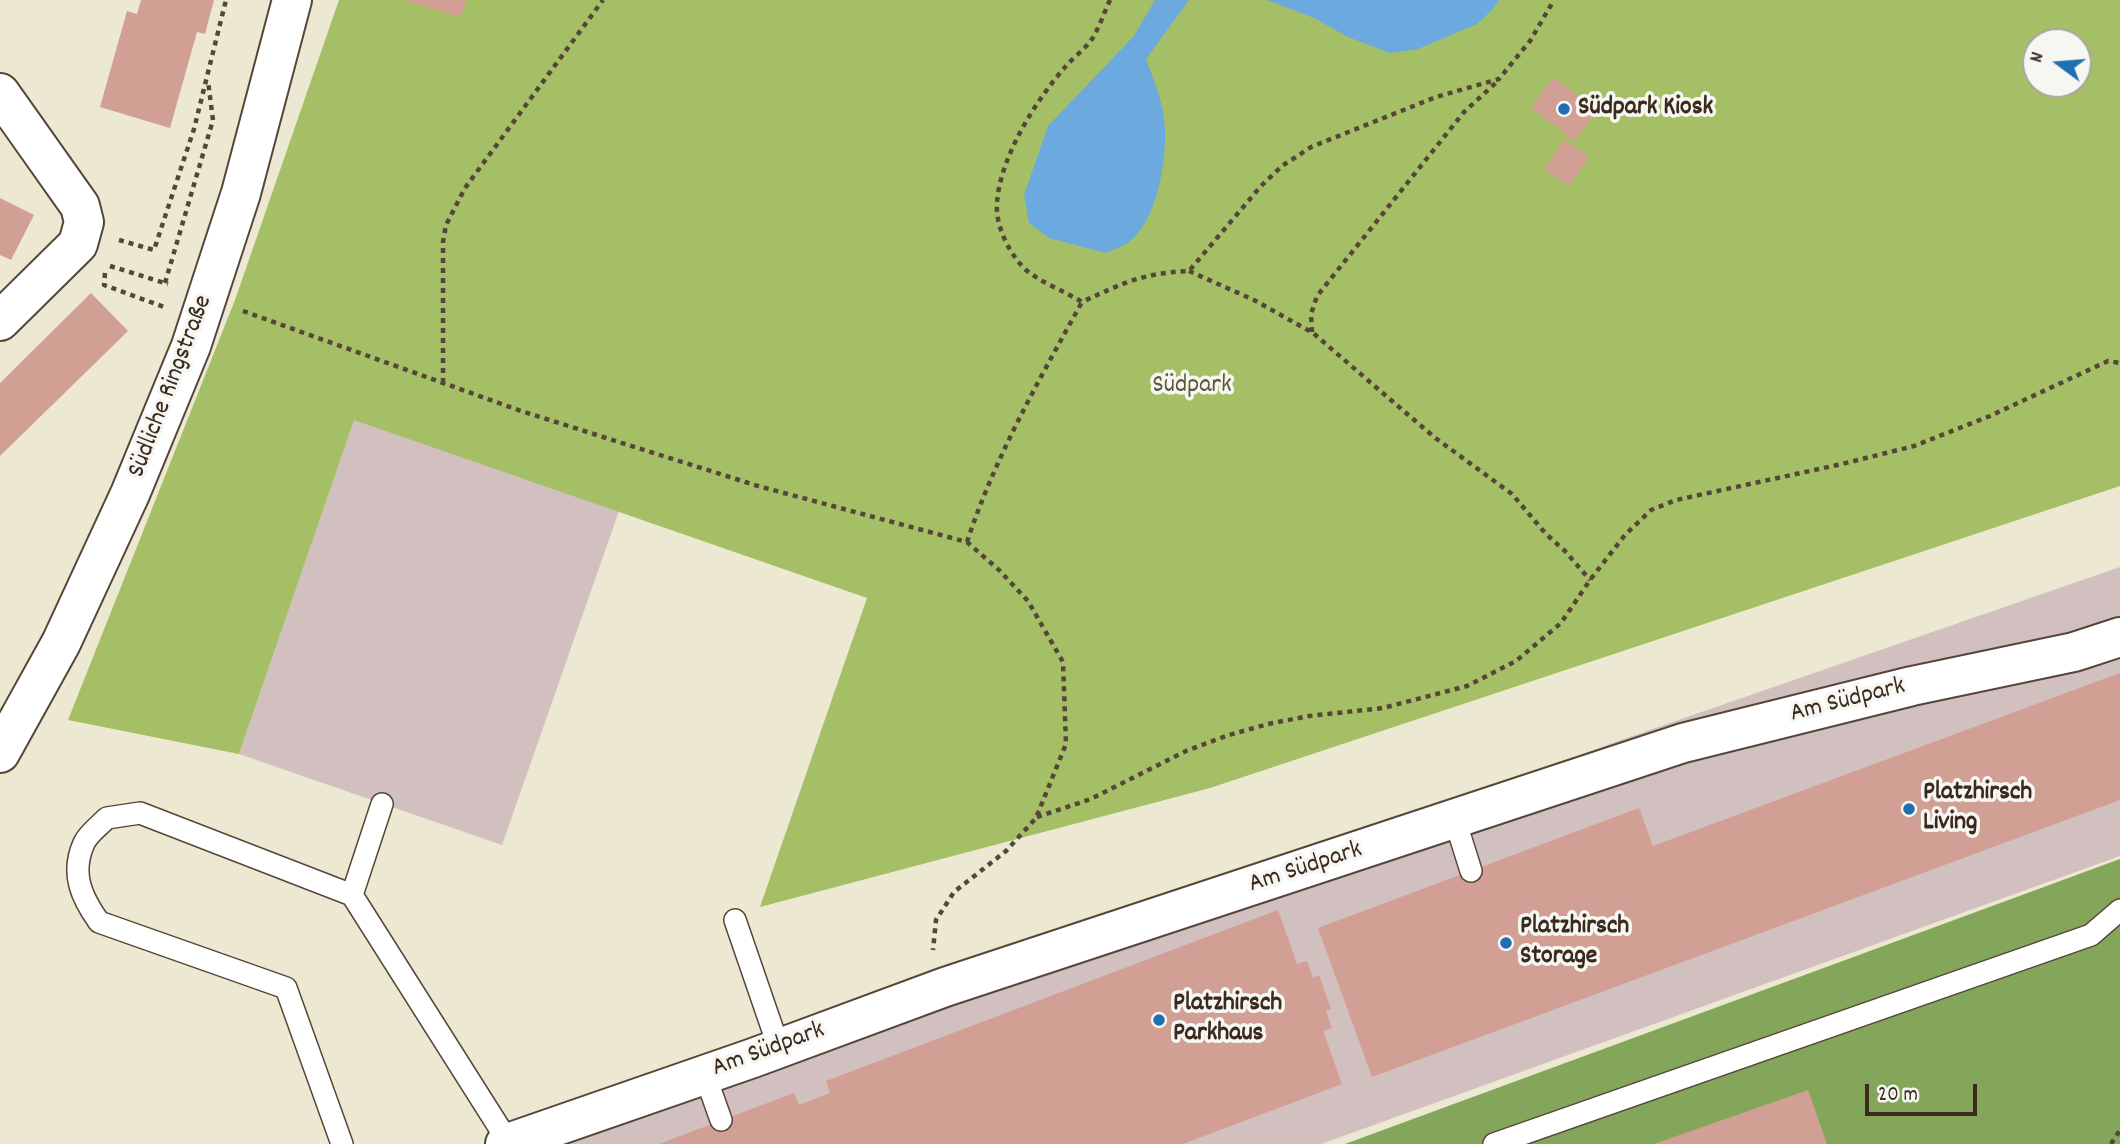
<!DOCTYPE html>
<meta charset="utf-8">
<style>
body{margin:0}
#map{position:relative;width:2120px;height:1144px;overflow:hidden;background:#ece8d1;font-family:Dekko,sans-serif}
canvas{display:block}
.north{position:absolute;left:2022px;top:28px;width:70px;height:70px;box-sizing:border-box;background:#f6f6f2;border:2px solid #aba49d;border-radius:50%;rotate:286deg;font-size:19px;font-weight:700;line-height:28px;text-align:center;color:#3b2a1e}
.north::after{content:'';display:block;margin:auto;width:24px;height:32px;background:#1f6fb2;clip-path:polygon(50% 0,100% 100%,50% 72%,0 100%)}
.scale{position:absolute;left:1865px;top:1084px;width:112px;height:32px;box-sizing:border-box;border:4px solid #3b2a1e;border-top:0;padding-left:9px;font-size:21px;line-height:24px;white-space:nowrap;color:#3b2a1e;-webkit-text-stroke:5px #f6f6f2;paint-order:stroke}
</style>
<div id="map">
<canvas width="2120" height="1144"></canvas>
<div class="north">N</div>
<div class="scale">20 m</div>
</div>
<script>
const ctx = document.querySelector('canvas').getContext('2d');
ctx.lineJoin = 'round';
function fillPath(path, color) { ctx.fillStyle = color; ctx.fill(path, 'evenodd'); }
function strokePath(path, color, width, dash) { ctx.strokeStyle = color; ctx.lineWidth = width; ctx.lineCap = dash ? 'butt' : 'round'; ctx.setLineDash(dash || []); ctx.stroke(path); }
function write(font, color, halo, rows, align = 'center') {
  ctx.font = font + ' Dekko,sans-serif'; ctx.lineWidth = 7; ctx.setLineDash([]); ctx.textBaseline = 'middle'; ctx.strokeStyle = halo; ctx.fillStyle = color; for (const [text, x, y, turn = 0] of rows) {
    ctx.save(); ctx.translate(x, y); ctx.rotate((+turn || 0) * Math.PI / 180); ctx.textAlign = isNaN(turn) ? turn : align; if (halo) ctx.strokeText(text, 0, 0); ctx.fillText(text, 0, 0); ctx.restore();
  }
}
fillPath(new Path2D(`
 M354,419L619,511L502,845L239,754Z
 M2120,567V856L1321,1144H565L1615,742Z`), '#d2bfbf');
fillPath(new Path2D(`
 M339,0H2120V486L1210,788L760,907L867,598L354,420L239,754L68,720L235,300ZM2036,42H2078V84H2036Z`), '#a5bf66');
fillPath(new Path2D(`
 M2120,859V1144H1345Z`), '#84a65b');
fillPath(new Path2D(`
 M1155,0H1189L1146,59C1154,81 1165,106 1165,131C1166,164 1157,219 1130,241C1124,246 1113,249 1106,253L1049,238L1029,223L1024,195L1048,126L1134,36Z
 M1267,0H1499L1493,9L1477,24L1418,49L1390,53L1348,37L1314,18Z`), '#6ca9de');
fillPath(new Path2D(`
 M141,0H214L205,34L197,32L170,128L100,107L127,11L137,14Z
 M404,0H466L461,17Z
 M1554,77L1597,111L1574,141L1531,107Z
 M1564,140L1589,157L1569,186L1544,169Z
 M0,198L34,215L11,260L0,255Z
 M91,293L128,331L0,456V383Z
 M2120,673V800L1372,1077L1318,928L1639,808L1653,846Z
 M1278,910L1297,964L1307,961L1313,978L1319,975L1331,1009L1326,1011L1332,1028L1323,1031L1342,1084L1183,1144H659L794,1093L799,1105L830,1093L826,1081Z
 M1808,1090L1827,1144H1654Z`), '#d19f94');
const lane = new Path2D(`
 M1455,820L1471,871
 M352,895L382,804
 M735,920L779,1048
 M705,1075L721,1120
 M342,1144L286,988L99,922C82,898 70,874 84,843C88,834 100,825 107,818L140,813L352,895L509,1143
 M1494,1144L2091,935L2120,910`);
const street = new Path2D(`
 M0,93L80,206L84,222L78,244L0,321
 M505,1144L753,1058L945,987L1683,743L1912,686L2074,652L2120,637`);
const secondary = new Path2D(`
 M0,753L61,643L130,494L191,346L241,193L292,0`);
strokePath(lane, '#564639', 24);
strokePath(street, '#564639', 42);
strokePath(secondary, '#564639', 42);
strokePath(new Path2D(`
 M1110,0C1104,13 1099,28 1092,39C1085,49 1074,57 1066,66C1036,100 1000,157 997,203C995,226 1010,255 1026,270C1040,282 1066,292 1082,302C1123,283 1143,273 1189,271L1261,186L1282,166L1311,147L1436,97L1499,79L1530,41L1554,0
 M119,240L154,250L194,129L226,0
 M110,266L168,284
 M1189,271L1254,300L1313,333L1434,437L1512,494L1546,534L1565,551L1590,580
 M105,273L104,285L164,307
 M165,283L213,120L208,81
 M243,311L521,411L758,486L967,542L999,570L1028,601L1063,662L1066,744L1036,818L1006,851L954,892L936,920L933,950
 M1312,332L1311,314L1317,296L1464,112L1499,80
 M443,383V242L446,225L465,188L603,0
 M967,542C995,457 1039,380 1082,302
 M1037,817L1091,799L1186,751L1229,735L1268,724L1309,716L1383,708L1467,686L1516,661L1561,623L1590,580L1625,535L1651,510L1676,500L1842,464L1914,446L1990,416L2108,361L2120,363
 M2111,1144L2120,1130`), '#564639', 4.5, [5, 5]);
strokePath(lane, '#fff', 21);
strokePath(street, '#fff', 38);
strokePath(secondary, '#fff', 38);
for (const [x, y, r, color] of [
 [1564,109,7,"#1f6fb2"],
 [1909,809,7,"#1f6fb2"],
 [1506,943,7,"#1f6fb2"],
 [1159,1020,7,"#1f6fb2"]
]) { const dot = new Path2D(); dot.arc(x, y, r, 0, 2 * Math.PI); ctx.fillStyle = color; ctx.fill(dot); strokePath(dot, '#f6f6f2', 2.5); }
write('bold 26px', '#3b2a1e', '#f6f6f2', [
 ["Südpark Kiosk",1578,109],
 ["Platzhirsch",1923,794],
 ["Living",1923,824],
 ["Platzhirsch",1520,928],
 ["Storage",1520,958],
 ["Platzhirsch",1173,1005],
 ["Parkhaus",1173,1035]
], 'left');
write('26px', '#3b2a1e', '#f6f6f2', [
 ["Südliche Ringstraße",172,387,-69],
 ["Am Südpark",1848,702,-14],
 ["Am Südpark",1306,869,-18],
 ["Am Südpark",769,1051,-20]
]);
write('26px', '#5b5734', '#f6f6f2', [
 ["Südpark",1192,387]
]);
</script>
